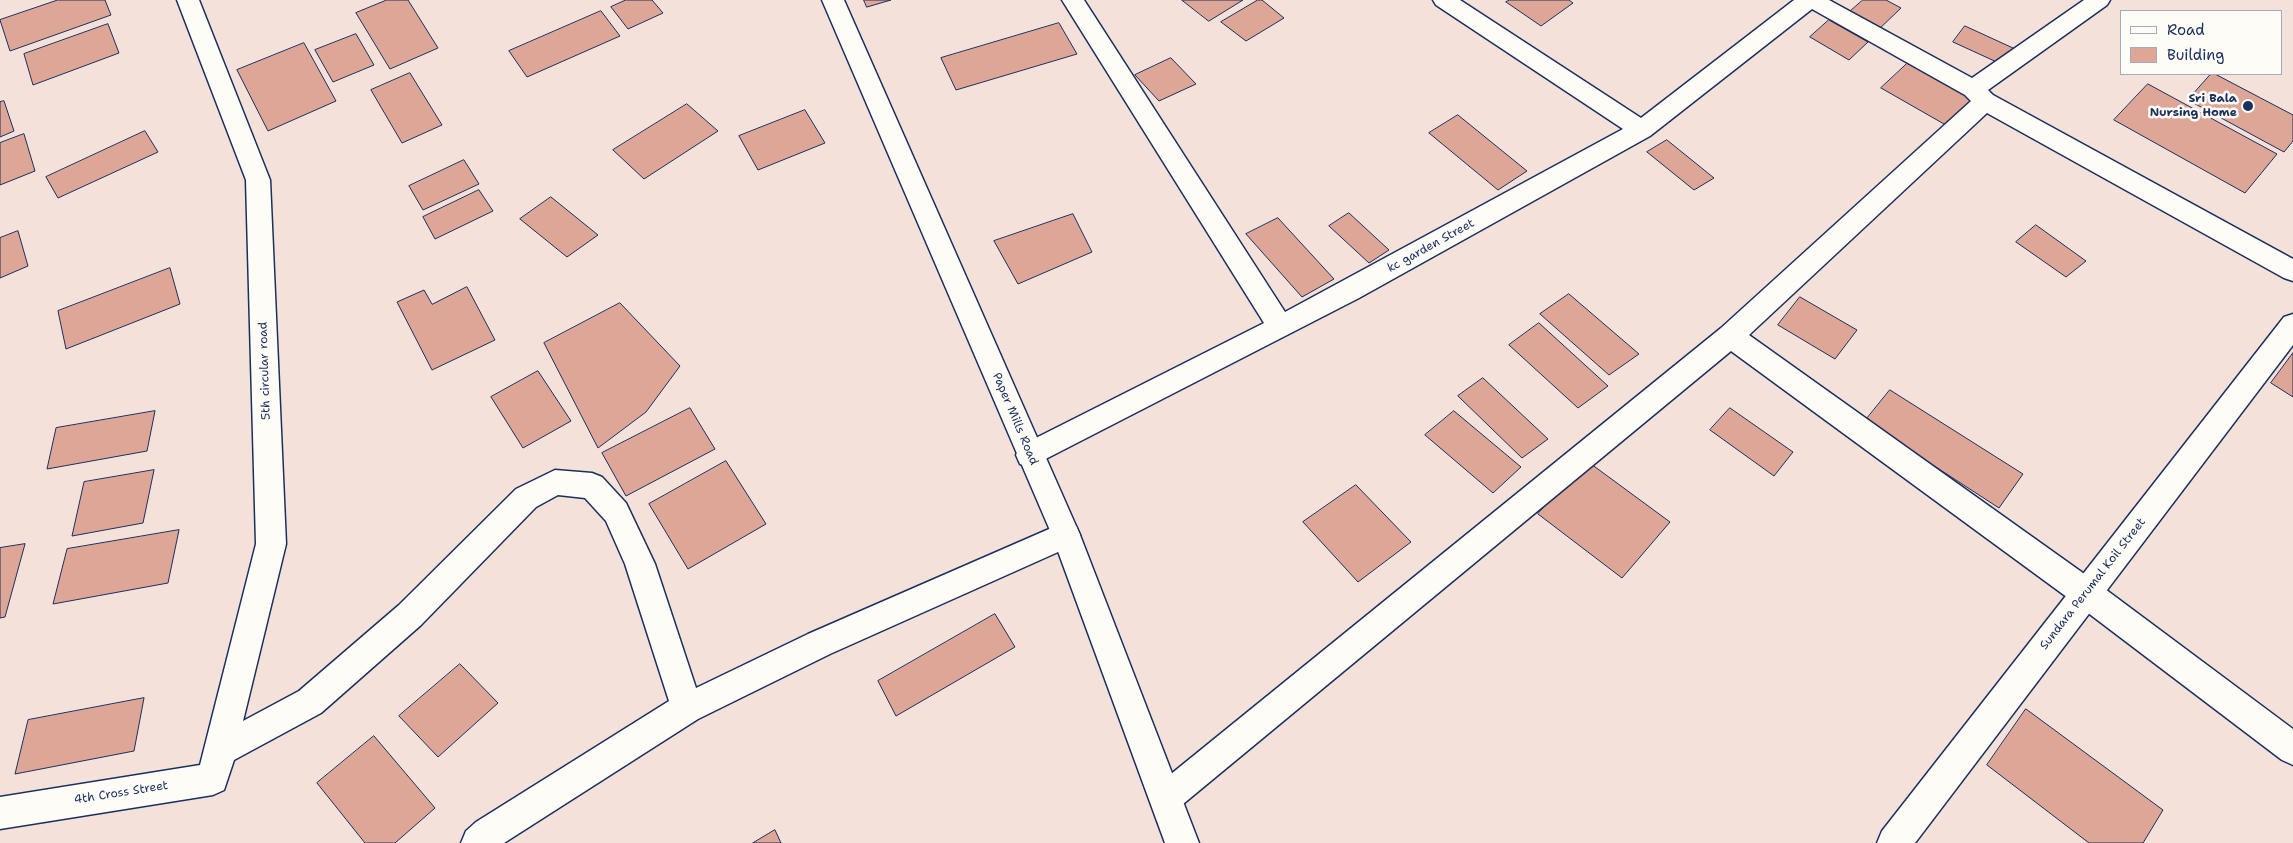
<!DOCTYPE html>
<style>
body{margin:0}
#map{position:relative;width:2293px;height:843px;overflow:hidden;background:#f4e2da;font-family:"Shantell Sans",sans-serif}
canvas{display:block}
.legend{position:absolute;left:2120px;top:10px;width:162px;height:65px;box-sizing:border-box;background:#fdfcf7;border:1px solid #a3aaba;margin:0;padding:6px 9px;list-style:none;font-size:15px;color:#1b2f5e}
.legend li{display:flex;align-items:center;gap:10px;height:25px}
.legend b{width:25px;border:1px solid #a3aaba}
</style>
<div id="map">
<canvas width="2293" height="843"></canvas>
<ul class="legend">
<li><b style="height:6px;background:#fdfcf7"></b>Road</li>
<li><b style="height:14px;background:#dea696"></b>Building</li>
</ul>
</div>
<script>
const ctx = document.querySelector('canvas').getContext('2d');
ctx.lineJoin = 'round';
function fillPath(path, color) { ctx.fillStyle = color; ctx.fill(path, 'evenodd'); }
function strokePath(path, color, width, dash) { ctx.strokeStyle = color; ctx.lineWidth = width; ctx.lineCap = dash ? 'butt' : 'round'; ctx.setLineDash(dash || []); ctx.stroke(path); }
function write(font, color, halo, rows, align = 'center') {
  ctx.font = font + ' "Shantell Sans",sans-serif'; ctx.lineWidth = 5; ctx.setLineDash([]); ctx.textBaseline = 'middle'; ctx.strokeStyle = halo; ctx.fillStyle = color; for (const [text, x, y, turn = 0] of rows) {
    ctx.save(); ctx.translate(x, y); ctx.rotate((+turn || 0) * Math.PI / 180); ctx.textAlign = isNaN(turn) ? turn : align; if (halo) ctx.strokeText(text, 0, 0); ctx.fillText(text, 0, 0); ctx.restore();
  }
}
const building = new Path2D(`
 M58,0H105L111,15L10,51L0,20Z
 M387,0H408L438,48L390,69L356,13Z
 M626,0H652L663,13L628,29L611,7Z
 M864,0H891L867,7Z
 M1182,0H1243L1209,21Z
 M1258,0H1262L1284,18L1246,41L1221,22Z
 M1510,0H1569L1573,3L1541,26L1506,2Z
 M1863,0H1886L1901,8L1876,32L1846,15Z
 M601,11L620,36L527,77L509,51Z
 M1829,20L1868,42L1849,60L1810,37Z
 M1059,23L1077,54L956,90L941,58Z
 M108,24L119,53L33,85L24,54Z
 M1965,26L2013,48L2001,64L1953,42Z
 M356,34L374,65L333,82L315,50Z
 M304,43L336,101L268,131L237,70Z
 M1171,58L1196,84L1159,101L1135,75Z
 M1910,61L1979,100L1951,128L1881,88Z
 M410,73L442,125L402,143L371,90Z
 M2211,74H2215L2293,115V141L2284,152L2188,100Z
 M2148,84L2277,154L2245,193L2114,120Z
 M4,101L14,131L0,137V102Z
 M687,104L718,131L644,179L613,150Z
 M805,110L825,143L758,170L739,136Z
 M1458,115L1527,171L1498,190L1429,133Z
 M145,131L158,152L58,198L46,177Z
 M24,134L35,171L0,185V143Z
 M1667,140L1714,178L1694,190L1647,152Z
 M464,160L479,184L423,210L409,186Z
 M479,190L493,211L435,239L423,217Z
 M551,197L598,235L567,257L520,219Z
 M1349,213L1389,250L1369,263L1329,226Z
 M1073,214L1092,252L1018,284L994,241Z
 M1278,218L1334,279L1302,297L1246,234Z
 M2036,225L2086,261L2066,277L2016,242Z
 M18,231L28,266L0,278V238Z
 M170,268L180,304L66,349L58,311Z
 M467,287L495,340L432,370L397,302L424,290L432,304Z
 M1569,294L1639,354L1609,375L1540,314Z
 M1800,297L1857,330L1835,359L1778,325Z
 M620,303L680,366L646,412L598,448L544,343Z
 M1539,323L1608,386L1578,408L1509,345Z
 M2293,353V397L2271,383Z
 M538,371L571,421L523,448L491,397Z
 M1483,378L1548,439L1522,458L1458,396Z
 M1890,390L2023,474L1999,508L1865,421Z
 M690,408L715,449L626,496L602,453Z
 M1730,408L1793,452L1774,476L1710,430Z
 M155,411L147,451L47,469L56,428Z
 M1454,411L1521,467L1493,493L1425,435Z
 M726,461L766,524L688,569L649,504Z
 M1587,461L1670,522L1622,578L1538,514Z
 M154,470L143,523L72,536L84,482Z
 M1356,485L1411,542L1358,582L1303,522Z
 M179,530L168,583L53,604L67,549Z
 M25,544L5,617L0,618V548Z
 M995,614L1015,647L896,716L878,681Z
 M460,664L498,703L438,757L399,716Z
 M144,698L134,751L15,774L28,720Z
 M2026,709L2163,810L2143,843H2089L1987,765Z
 M374,736L435,808L395,843H365L317,783Z
 M775,830L781,843H753Z`);
fillPath(building, '#dea696');
strokePath(building, '#1b2f5e', 1);
const minor = new Path2D(`
 M177,0H199L270,180L286,544L243,721L299,691L399,605L516,489L555,470L592,473L602,477L626,503L655,564L696,688L808,634L1056,526L1066,522L1076,526L1080,535L1076,544L830,654L698,719L504,843H461L466,831L476,822L669,701L625,564L606,521L585,498L558,495L536,507L421,625L321,713L234,760L224,790L213,795L0,829V797L200,765L256,544L246,180Z
 M1062,0H1084L1285,312L1623,129L1436,5L1433,0H1460L1641,118L1794,0H1829L1972,78L2084,0H2110L2107,5L1988,90L1993,95L2293,259V281L2284,278L1987,113L1749,335L2097,583L2293,729V765L2282,760L2075,603L1731,351L1177,809L1166,814L1155,809L1150,798L1155,787L1721,328L1971,101L1965,95L1812,9L1650,136L1359,298L1030,467L1020,464L1016,455L1020,446L1264,323Z`);
const tertiary = new Path2D(`
 M2293,314V345L1915,843H1877L1882,831L2284,317Z`);
const secondary = new Path2D(`
 M822,0H844L1080,535L1199,843H1165L1052,535Z`);
strokePath(minor, '#1b2f5e', 3);
strokePath(tertiary, '#1b2f5e', 3);
strokePath(secondary, '#1b2f5e', 3);
fillPath(minor, '#fdfcf7');
fillPath(tertiary, '#fdfcf7');
fillPath(secondary, '#fdfcf7');
for (const [x, y, r, color] of [
 [2248,106,6,"#1b2f5e"]
]) { const dot = new Path2D(); dot.arc(x, y, r, 0, 2 * Math.PI); ctx.fillStyle = color; ctx.fill(dot); strokePath(dot, '#fdfcf7', 2); }
write('bold 12px', '#1b2f5e', '#fdfcf7', [
 ["Sri Bala",2237,99],
 ["Nursing Home",2237,113]
], 'right');
write('12px', '#1b2f5e', '#fdfcf7', [
 ["kc garden Street",1431,246,-29],
 ["5th circular road",265,371,-92],
 ["Paper Mills Road",1015,419,67],
 ["Sundara Perumal Koil Street",2093,584,-52],
 ["4th Cross Street",121,793,-9]
]);
</script>
